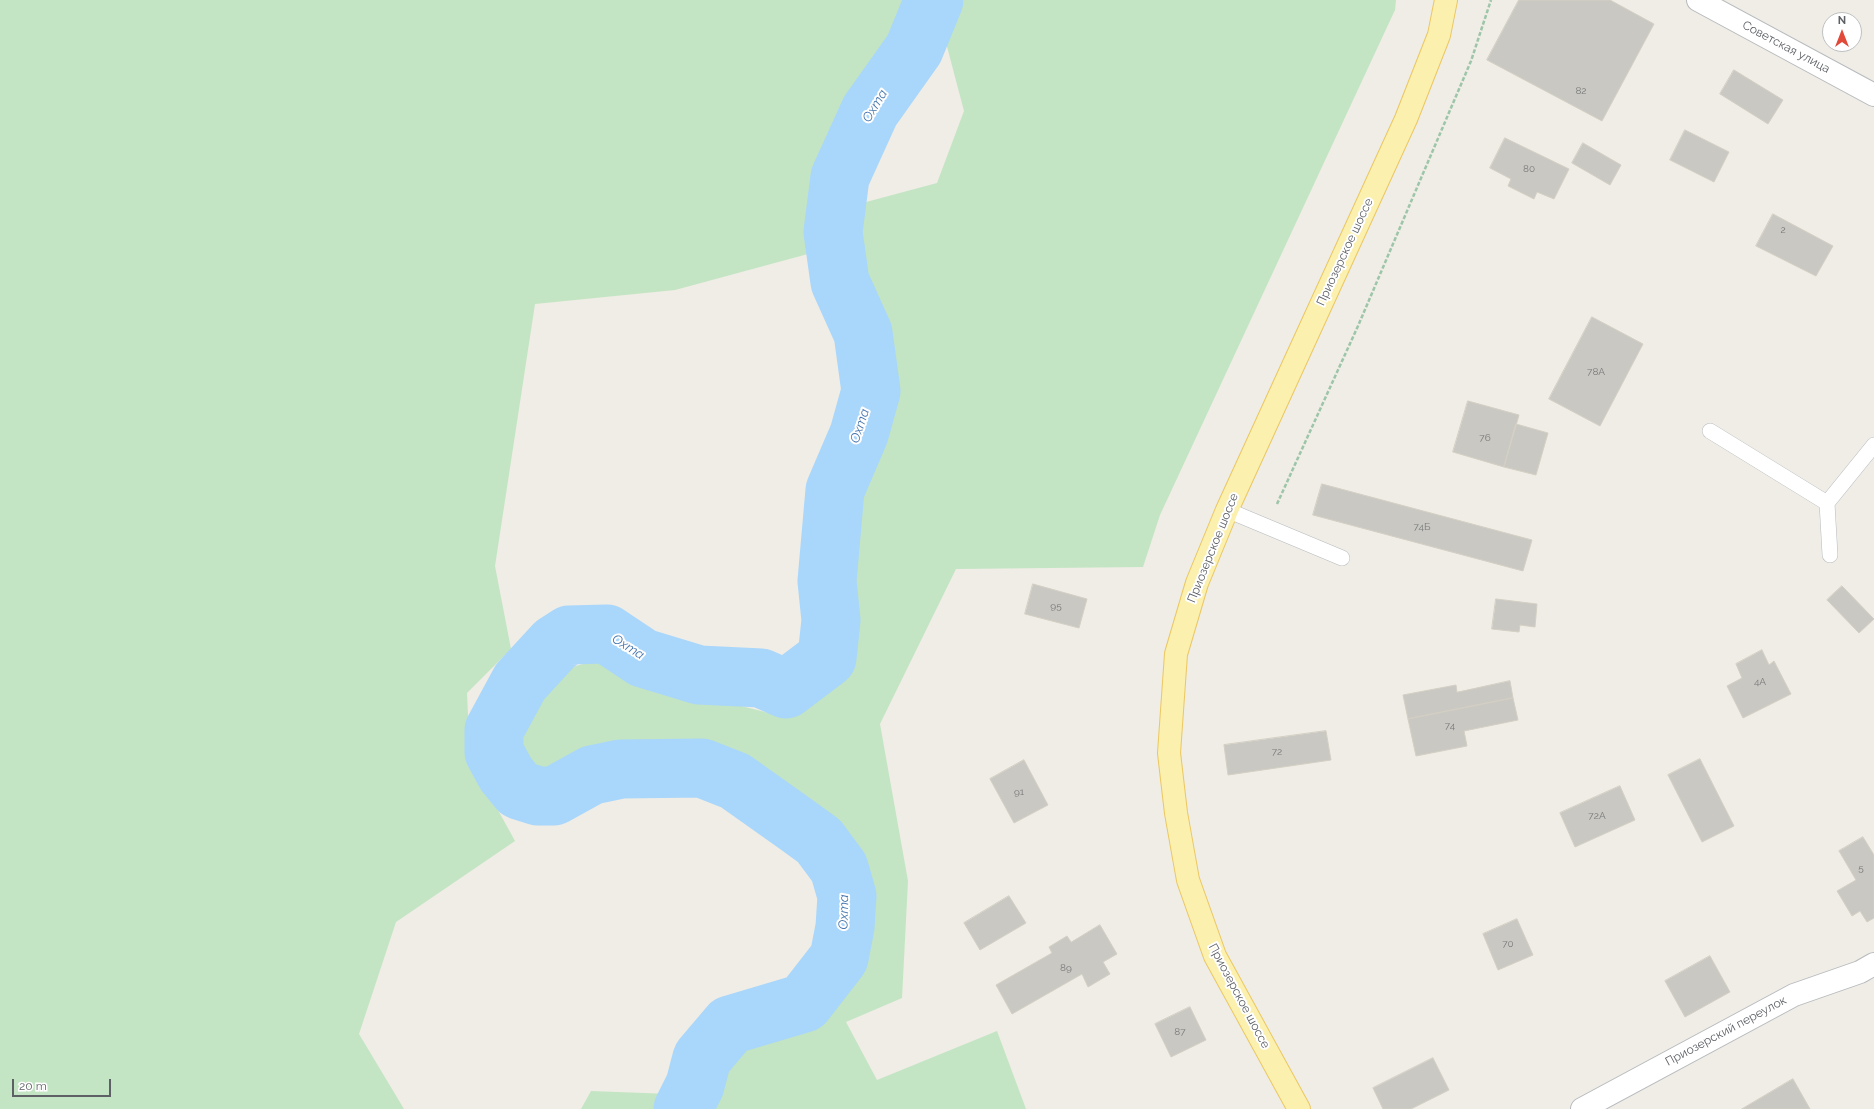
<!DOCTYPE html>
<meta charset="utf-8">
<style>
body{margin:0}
#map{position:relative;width:1874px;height:1109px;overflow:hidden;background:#efede5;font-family:Raleway,sans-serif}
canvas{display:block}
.north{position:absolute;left:1822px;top:12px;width:40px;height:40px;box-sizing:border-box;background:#fff;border:1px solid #bebfc1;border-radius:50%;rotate:0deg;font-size:11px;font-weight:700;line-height:16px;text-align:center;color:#5d6065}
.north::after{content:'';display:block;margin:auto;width:14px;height:18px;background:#e14939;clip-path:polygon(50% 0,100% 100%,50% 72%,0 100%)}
.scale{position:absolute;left:12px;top:1079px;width:99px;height:18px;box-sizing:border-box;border:2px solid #5d6065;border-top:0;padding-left:5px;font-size:12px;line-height:14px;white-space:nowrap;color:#5d6065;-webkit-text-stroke:3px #fff;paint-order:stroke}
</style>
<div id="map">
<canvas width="1874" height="1109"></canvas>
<div class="north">N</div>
<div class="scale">20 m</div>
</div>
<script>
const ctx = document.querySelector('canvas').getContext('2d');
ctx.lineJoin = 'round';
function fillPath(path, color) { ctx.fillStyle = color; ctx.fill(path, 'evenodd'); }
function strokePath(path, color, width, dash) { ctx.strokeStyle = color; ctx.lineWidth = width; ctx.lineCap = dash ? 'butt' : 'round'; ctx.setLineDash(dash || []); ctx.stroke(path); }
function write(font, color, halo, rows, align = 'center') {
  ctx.font = font + ' Raleway,sans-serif'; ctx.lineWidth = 4; ctx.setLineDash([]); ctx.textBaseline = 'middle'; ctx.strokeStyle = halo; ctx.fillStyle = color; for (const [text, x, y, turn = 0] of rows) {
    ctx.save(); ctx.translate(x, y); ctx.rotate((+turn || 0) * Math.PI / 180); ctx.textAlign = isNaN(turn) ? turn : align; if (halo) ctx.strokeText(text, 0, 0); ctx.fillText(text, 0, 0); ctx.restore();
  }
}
fillPath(new Path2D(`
 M0,0H923L821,168L819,251L675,290L535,304L495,566L511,649L467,693L470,759L515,841L396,922L359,1034L404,1109H0Z
 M957,0H1396L1395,10L1160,515L1143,567L956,569L880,724L908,881L902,998L846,1022L877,1080L997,1031L1026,1109H701L716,1063L743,1036L808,1018L866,944L868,874L786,791L755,764L691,740L592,757L560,773L532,779L513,758L507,738L525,703L554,672L594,661L694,694L769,713L808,700L839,665L840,582L848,499L888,395L880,327L854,246L855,205L937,183L964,111L945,39Z
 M591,1091L670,1094L663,1109H581Z`), '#c3e5c4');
strokePath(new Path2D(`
 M683,1109L695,1085L702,1058L730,1025L804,1003L839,958L845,927L847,896L839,868L819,841L797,825L735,781L702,768L621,769L592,775L554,796H538L519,790L506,774L494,752V730L520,682L555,644L569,635L607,634L643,658L699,675L761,678L786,689L827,658L831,620L827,581L835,490L859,434L871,391L863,333L840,282L833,232L840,177L870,111L914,49L934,0`), '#a9d6fb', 59);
const building = new Path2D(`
 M1519,0H1610L1654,24L1602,121L1487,60Z
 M1734,70L1783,100L1768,124L1720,94Z
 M1685,130L1729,152L1714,182L1670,160Z
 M1505,138L1569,169L1554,199L1537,192L1534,199L1508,186L1511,179L1490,168Z
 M1583,143L1621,165L1610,185L1572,163Z
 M1773,214L1833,246L1816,276L1756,246Z
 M1592,317L1643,344L1600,426L1549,399Z
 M1468,401L1519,415L1504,467L1453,452Z
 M1516,424L1548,433L1536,475L1504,467Z
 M1322,484L1532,540L1523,571L1313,515Z
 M1033,584L1087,599L1079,628L1025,614Z
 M1842,586L1874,619L1859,633L1827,600Z
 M1496,599L1537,604L1535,627L1520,625L1519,632L1492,629Z
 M1762,650L1769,665L1774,661L1791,694L1743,718L1727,686L1742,678L1736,664Z
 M1510,681L1513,698L1408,719L1403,695L1456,685L1457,692Z
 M1513,698L1518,720L1464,731L1467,746L1416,756L1408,719Z
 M1326,731L1331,760L1228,775L1224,745Z
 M1700,759L1734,826L1702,842L1668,775Z
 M1024,760L1048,805L1014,823L990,779Z
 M1620,786L1635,820L1575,847L1560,813Z
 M1863,837L1874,855V918L1867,922L1860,911L1852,916L1837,891L1856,880L1839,851Z
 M1009,896L1026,923L980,950L964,923Z
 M1517,919L1533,955L1498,970L1483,934Z
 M1100,925L1117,954L1103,962L1110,974L1088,987L1082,974L1012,1014L996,985L1052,953L1049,947L1067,936L1071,942Z
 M1710,956L1730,992L1685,1017L1665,981Z
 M1190,1007L1206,1040L1171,1057L1155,1024Z
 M1433,1058L1449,1090L1411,1109H1383L1373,1088Z
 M1793,1079L1810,1109H1742Z`);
fillPath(building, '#cac8c2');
strokePath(building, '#d3cfc4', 1);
const service = new Path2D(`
 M1710,431L1827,503L1874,445
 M1827,503L1830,555
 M1227,510L1342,558`);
const minor = new Path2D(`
 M1698,0L1874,95
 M1582,1109L1794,995L1860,972L1874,964`);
const primary = new Path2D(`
 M1299,1109L1215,956L1188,880L1176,813L1169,753L1176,654L1197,583L1227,510L1406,119L1439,35L1446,0`);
strokePath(service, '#b7babe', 16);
strokePath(minor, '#b7babe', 24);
strokePath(primary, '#ebc762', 24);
strokePath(new Path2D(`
 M1277,504L1358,326L1471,61L1491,0`), '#9dc5a9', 2.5, [4, 2]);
strokePath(service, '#fff', 15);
strokePath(minor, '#fff', 22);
strokePath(primary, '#fbf0ae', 22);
write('10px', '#787a7c', null, [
 ["82",1581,91],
 ["80",1529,169],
 ["2",1783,230],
 ["78А",1596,372],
 ["76",1485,438],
 ["74Б",1422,527],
 ["95",1056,606],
 ["4А",1760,682],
 ["74",1450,726],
 ["72",1277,752],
 ["91",1019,792],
 ["72А",1597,816],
 ["5",1861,868],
 ["70",1508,944],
 ["89",1066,968],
 ["87",1180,1032]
]);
write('12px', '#5d6065', '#fff', [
 ["Советская улица",1786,47,28],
 ["Приозерское шоссе",1345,252,-65],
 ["Приозерское шоссе",1213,548,-68],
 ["Приозерское шоссе",1239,996,62],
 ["Приозерский переулок",1726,1031,-28]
]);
write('italic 13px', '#4676ad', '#fff', [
 ["Охта",875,106,-59],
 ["Охта",860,426,-72],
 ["Охта",628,647,32],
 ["Охта",844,912,-89]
]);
</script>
